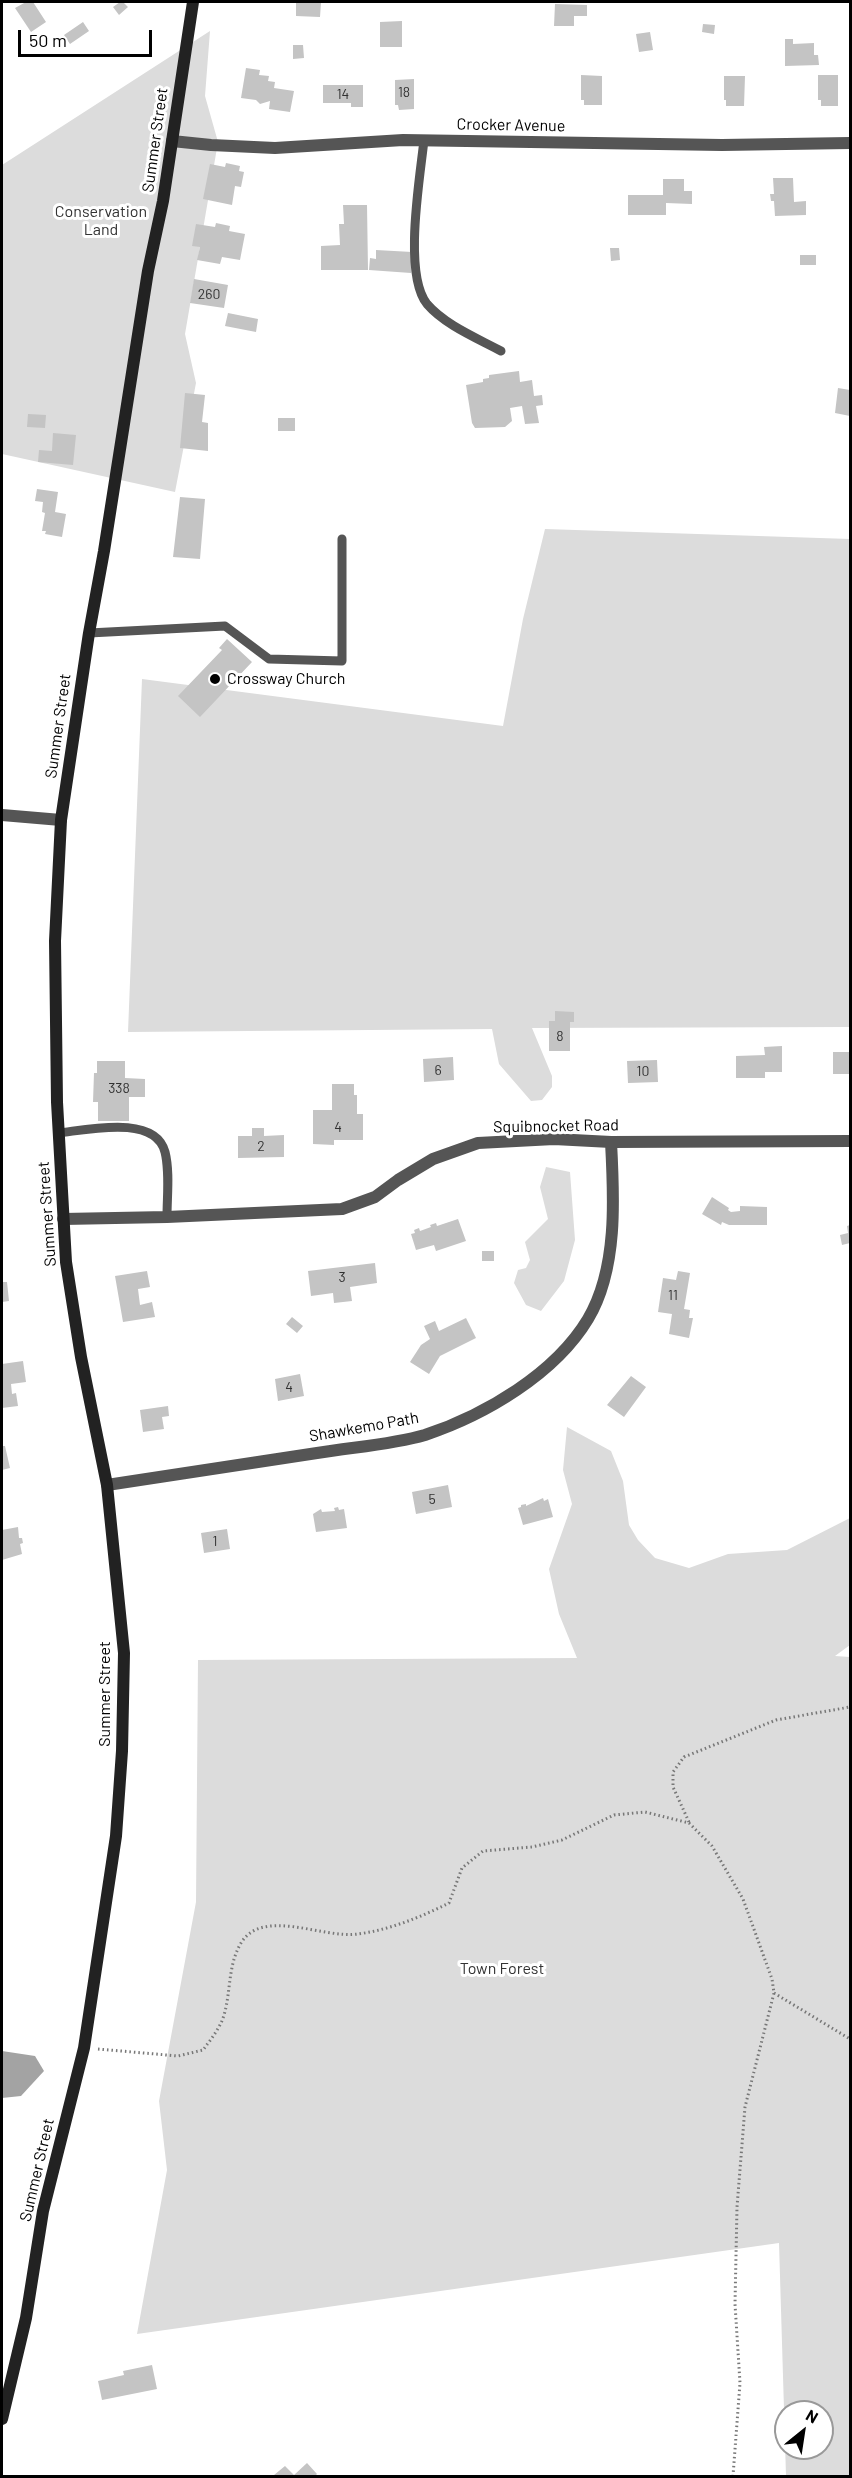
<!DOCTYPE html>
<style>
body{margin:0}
#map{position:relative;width:852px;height:2478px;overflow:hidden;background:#fff;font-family:Barlow,sans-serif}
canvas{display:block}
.frame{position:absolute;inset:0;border:3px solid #000;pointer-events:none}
.north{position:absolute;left:774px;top:2400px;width:60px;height:60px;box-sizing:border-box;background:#fff;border:2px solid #999;border-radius:50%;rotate:30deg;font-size:16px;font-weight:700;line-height:24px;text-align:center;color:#000}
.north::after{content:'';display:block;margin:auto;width:21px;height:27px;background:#000;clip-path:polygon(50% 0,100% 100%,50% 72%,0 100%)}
.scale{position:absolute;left:18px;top:30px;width:134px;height:27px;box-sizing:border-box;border:3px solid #000;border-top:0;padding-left:8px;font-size:18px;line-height:21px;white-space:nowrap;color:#000;-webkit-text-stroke:4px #fff;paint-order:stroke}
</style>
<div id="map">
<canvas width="852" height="2478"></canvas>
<div class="frame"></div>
<div class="north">N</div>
<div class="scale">50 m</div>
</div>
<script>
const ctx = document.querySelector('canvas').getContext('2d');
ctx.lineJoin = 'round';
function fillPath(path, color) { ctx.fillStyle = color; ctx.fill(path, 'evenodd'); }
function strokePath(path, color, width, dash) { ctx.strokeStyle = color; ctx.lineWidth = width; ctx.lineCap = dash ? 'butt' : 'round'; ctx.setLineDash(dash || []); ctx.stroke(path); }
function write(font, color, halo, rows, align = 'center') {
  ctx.font = font + ' Barlow,sans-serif'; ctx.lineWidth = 6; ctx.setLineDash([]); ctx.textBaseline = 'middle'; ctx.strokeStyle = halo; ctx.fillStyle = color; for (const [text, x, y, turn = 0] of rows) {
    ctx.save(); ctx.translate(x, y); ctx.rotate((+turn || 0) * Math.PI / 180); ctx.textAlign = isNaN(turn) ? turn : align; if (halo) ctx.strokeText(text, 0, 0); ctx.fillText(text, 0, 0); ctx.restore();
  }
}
fillPath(new Path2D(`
 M210,31L205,96L218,142L185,334L196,383L175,492L2,454V165Z
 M545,529L850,539V1027L532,1028L552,1076V1087L542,1100L531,1101L499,1064L492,1029L128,1032L142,679L503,726L523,619Z
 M546,1167L570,1172L575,1240L564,1281L541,1311L526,1305L514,1283L518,1270L526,1268L530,1260L525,1242L548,1219L540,1187Z
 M567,1427L611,1451L623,1481L629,1525L638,1540L655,1558L689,1568L728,1554L787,1550L850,1518V1645L835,1656L850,1657V2476H786L779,2243L137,2334L167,2170L159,2101L196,1902L198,1660L577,1658L559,1614L549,1569L572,1504L563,1470ZM786,2412H822V2448H786Z`), '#dcdcdc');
fillPath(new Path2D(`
 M2,2051L35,2056L44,2071L21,2096L2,2098Z`), '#a3a3a3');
fillPath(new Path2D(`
 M26,2H33L46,22L31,32L15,8Z
 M120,2H123L128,7L119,15L113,7Z
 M296,2H321L320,17L296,16Z
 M555,4L587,5V16H574V26H554Z
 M402,21V47H380V22Z
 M83,22L89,31L70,44L64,35Z
 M703,24L715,25L714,34L702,32Z
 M650,32L653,50L639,52L636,34Z
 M785,39H793V44L814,43V55H818L819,65L785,66Z
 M293,45H303L304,58L293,59Z
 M246,68L260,70L259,75L269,76L268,81L275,82L274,88L294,91L290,112L269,109L270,101L260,104L256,100L241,98Z
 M581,75L602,76V105H584V100H581Z
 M818,75H838V106H821V100H818Z
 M724,76H745L744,106H726V100H724Z
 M414,79V109L399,110L398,105H395V80Z
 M323,85H363V107H351V103H323Z
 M226,163L240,166L239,171L244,172L241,187L235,186L232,205L203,199L210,164L225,167Z
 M773,178H793L794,202L806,201V215L775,216L774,201H771L770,194H774Z
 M663,179H684V191H692V204L666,203V215H628V195H663Z
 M343,205H367L368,270H321V246L340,245L339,224H344Z
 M216,223L230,226L229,231L245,234L240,260L222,257L220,264L197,260L200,247L192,246L196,224L215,227Z
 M610,248H619L620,260L611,261Z
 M376,250L412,252L411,273L369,270L370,258L376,259Z
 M800,255H816V265H800Z
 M194,279L228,285L224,308L190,303Z
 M228,313L258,319L256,332L225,326Z
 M519,371L520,382L532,380L534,396L542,395L543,405L536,406L539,423L525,424L522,406L510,408L512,421L505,427L475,428L472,423L466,385L483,382V379L489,378V375Z
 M838,388L850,390V416L835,413Z
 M185,393L205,395L202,422L208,423V451L180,448Z
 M28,414L46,415L45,428L27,427Z
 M278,418H295V431H278Z
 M53,433L76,435L73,465L38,462L39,450L52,451Z
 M37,489L58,492L55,512L66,514L62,537L45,534L46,531H42L45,513L42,512L43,502L35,501Z
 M180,497L205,499L200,559L173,557Z
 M227,639L252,662L200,717L178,696L222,650L219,648Z
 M555,1011L574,1012V1022H570V1051H549V1021H555Z
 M782,1046V1072H765V1078H736V1056L765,1055L764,1047Z
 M833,1052H850V1074H833Z
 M453,1057L454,1080L424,1082L423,1059Z
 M657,1060L658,1082L628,1083L627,1061Z
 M97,1061H125V1078L145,1079V1097H129V1121H98V1102H93L94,1073H97Z
 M332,1084H354V1095H357V1114H363V1140H334V1145L313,1144V1110H332Z
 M252,1128H264V1136L284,1135V1157L238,1158V1136H252Z
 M712,1197L729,1208L728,1210L731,1212L740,1211V1206L767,1207V1225H729L722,1222L721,1225L702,1214Z
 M458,1219L466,1241L436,1251L434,1245L416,1250L411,1234L415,1233L414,1230L419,1228L420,1231L431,1227L430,1225L436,1223L437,1226Z
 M850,1225V1243L842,1245L840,1235L848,1233L847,1226Z
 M482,1251H494V1261H482Z
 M375,1263L377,1283L350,1287L352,1301L334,1303L333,1293L311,1296L308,1271Z
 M147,1271L150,1287L138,1289L140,1305L152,1302L155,1317L123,1322L115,1276Z
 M678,1271L690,1273L684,1309L690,1310L689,1318H693L689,1338L669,1334L672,1314L658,1312L663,1278L676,1280Z
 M2,1282H7L9,1301L2,1302Z
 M292,1317L303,1326L297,1333L286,1324Z
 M466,1318L476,1338L440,1356L429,1374L410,1362L421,1345L430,1339L424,1326L435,1321L439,1331Z
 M23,1361L26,1382L11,1384L12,1394L16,1393L18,1406L2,1408V1364Z
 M300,1374L304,1396L278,1401L275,1379Z
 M631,1376L646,1387L624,1417L607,1405Z
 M168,1406L169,1416L162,1417L164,1429L143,1432L140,1410Z
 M2,1446H5L10,1468L2,1470Z
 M448,1485L452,1507L416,1514L412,1492Z
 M543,1498L544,1501L548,1499L553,1517L523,1525L518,1508L521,1507V1505L526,1504V1506Z
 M338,1507L339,1510L344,1509L347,1528L316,1532L313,1514L321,1509L322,1512L335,1511L334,1508Z
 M18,1527L19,1538H22L23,1543L20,1544L22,1554L2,1560V1530Z
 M227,1529L230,1549L204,1553L201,1533Z
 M152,2365L157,2389L102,2400L98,2381L124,2375L123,2371Z
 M307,2463L317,2474L315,2476L274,2475L285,2466L294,2475Z`), '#c4c4c4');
strokePath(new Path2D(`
 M689,1822L673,1787V1772L684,1757L776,1720L850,1707
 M774,1993L850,2039
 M98,2049L178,2056L203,2050C209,2042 216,2033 221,2023C232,1999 226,1968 241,1943C263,1907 323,1939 358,1934C389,1930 421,1917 449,1903L462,1868L483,1851L532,1847L562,1840L614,1815L645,1812L689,1823L712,1846L743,1899L772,1979L774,1993L745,2107L737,2207L735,2304L740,2383L733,2476`), '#777', 3, [1.5, 3]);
strokePath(new Path2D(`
 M424,140C420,178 403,274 427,304C445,325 477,338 501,351
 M89,633L225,626L269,659L342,661V539
 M58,1133C87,1130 155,1114 165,1152C170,1172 167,1196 167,1217`), '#555', 9);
strokePath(new Path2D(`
 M172,141L211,145L275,148L403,140L722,145L850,143
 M2,815L61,820
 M63,1219L167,1217L342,1209L375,1197L398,1180L433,1159L478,1143L554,1139L611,1142L850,1141
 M107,1485C177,1474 247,1463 317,1453C352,1447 391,1445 425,1435C485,1415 555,1374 588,1319C618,1269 614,1197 611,1142`), '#555', 12);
strokePath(new Path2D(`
 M2,2419L26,2318L43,2211L84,2048L116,1836L122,1751L124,1653L107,1485L81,1357L66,1262L57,1102L55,941L61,820L89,633L104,551L148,271L163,201L193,2`), '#222', 12);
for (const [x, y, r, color] of [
 [215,679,6,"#000"]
]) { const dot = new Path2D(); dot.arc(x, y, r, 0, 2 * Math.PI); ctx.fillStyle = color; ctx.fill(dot); strokePath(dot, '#fff', 2); }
write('14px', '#313131', null, [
 ["18",404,92],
 ["14",343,94],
 ["260",209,294],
 ["8",560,1036],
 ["6",438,1070],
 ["10",643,1071],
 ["338",119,1088],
 ["4",338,1127],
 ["2",261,1146],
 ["3",342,1277],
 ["11",673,1295],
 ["4",289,1387],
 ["5",432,1499],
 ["1",215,1541]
]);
write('16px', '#000', '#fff', [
 ["Crocker Avenue",511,125,1],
 ["Summer Street",155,140,-82],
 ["Summer Street",58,726,-82],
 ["Squibnocket Road",556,1126,-1],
 ["Summer Street",47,1214,-94],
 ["Shawkemo Path",364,1427,-10],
 ["Summer Street",105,1694,-90],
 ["Summer Street",37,2170,-77]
]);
write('16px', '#333', '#fff', [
 ["Conservation",101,212],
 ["Land",101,230],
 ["Town Forest",502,1969]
]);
write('16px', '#000', '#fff', [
 ["Crossway Church",227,679]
], 'left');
</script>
